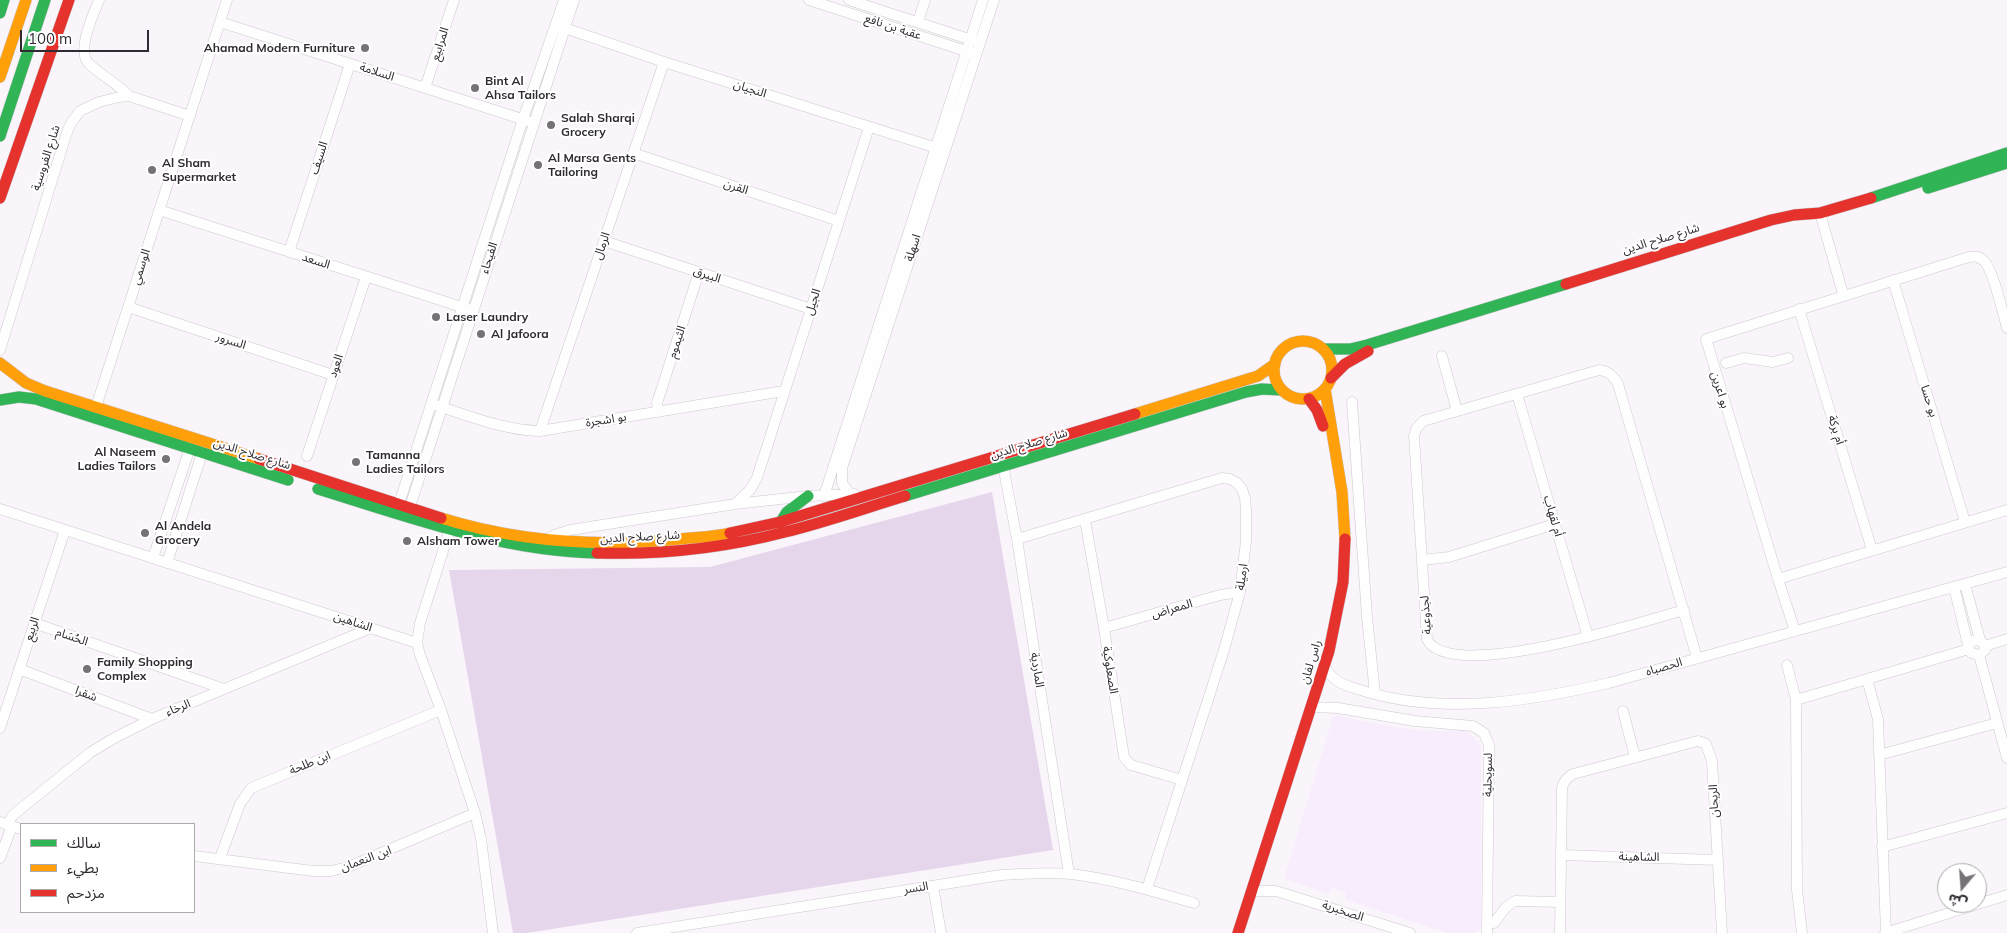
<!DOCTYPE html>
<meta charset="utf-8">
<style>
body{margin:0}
#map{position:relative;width:2007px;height:933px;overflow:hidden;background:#faf5fb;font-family:Mulish,"Noto Sans Arabic",sans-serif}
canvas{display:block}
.legend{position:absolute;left:20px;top:823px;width:175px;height:90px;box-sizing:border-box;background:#fff;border:1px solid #acaaad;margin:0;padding:6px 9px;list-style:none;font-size:15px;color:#302b32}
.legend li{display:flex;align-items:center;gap:10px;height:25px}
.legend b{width:25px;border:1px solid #acaaad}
.north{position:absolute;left:1937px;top:863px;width:50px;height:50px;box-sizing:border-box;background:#fff;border:1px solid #acaaad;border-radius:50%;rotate:198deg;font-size:14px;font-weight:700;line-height:20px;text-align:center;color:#302b32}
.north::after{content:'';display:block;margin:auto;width:18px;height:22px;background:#777278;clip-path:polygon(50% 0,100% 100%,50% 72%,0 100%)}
.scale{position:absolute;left:20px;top:30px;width:129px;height:22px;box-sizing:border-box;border:2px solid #302b32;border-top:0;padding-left:6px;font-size:15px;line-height:18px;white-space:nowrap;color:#302b32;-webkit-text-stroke:4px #fff;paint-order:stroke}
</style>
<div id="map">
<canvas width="2007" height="933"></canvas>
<ul class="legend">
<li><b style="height:6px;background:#30b455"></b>سالك</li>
<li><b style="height:6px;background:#ff9f0a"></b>بطيء</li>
<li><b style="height:6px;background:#e5322d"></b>مزدحم</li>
</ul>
<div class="north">ش</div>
<div class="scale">100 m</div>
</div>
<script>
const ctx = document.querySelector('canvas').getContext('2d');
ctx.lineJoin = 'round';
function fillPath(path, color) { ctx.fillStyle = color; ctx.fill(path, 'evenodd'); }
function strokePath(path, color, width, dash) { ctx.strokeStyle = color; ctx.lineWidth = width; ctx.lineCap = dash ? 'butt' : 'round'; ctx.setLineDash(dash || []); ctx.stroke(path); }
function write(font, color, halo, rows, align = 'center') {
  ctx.font = font + ' Mulish,"Noto Sans Arabic",sans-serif'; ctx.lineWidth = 4; ctx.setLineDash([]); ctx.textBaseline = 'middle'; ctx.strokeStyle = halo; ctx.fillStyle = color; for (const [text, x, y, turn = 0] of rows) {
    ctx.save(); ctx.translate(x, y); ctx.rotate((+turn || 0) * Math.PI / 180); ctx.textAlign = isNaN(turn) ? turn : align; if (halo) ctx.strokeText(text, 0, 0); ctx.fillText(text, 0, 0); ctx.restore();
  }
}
fillPath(new Path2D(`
 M1337,715L1372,723L1410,729L1433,731L1466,730L1481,746V929L1475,933H1447L1346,900L1345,892L1333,888L1328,894L1284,878L1333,717Z`), '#f8edfc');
fillPath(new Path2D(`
 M992,492L1053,850L527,933H513L449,570L710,567Z`), '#e6d6eb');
const street = new Path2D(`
 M99,0C93,15 76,51 89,64C102,76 117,83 129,96
 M809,0L972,53
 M849,0L975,41
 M220,22L528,121
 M918,22L925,0
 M559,26L664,62L940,149
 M425,88L454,0
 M633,153L839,221
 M159,210L468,309
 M1820,213L1843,294
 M604,241L811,309
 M289,252L350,64
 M1893,280L1965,522
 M128,307L333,375
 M1799,309L1872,550
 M0,350L66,135L71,123L80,111L99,102L119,97L129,96L190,116
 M1442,356L1457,411
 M1726,363L1744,358L1773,362L1788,358
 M1517,394L1588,637
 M1352,402L1367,617L1375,694
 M435,405C470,416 503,430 540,431L784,391
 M658,412L657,403L699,272
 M94,413L227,0
 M540,431L664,62
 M307,456L366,277
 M1002,460L1017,539L1069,874
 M850,494L842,483V468L994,0
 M824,496L983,0
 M735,504L750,490L757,478L869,127
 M0,509L417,643
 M397,510L523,119L564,0
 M408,513L574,0
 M1085,520L1104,628L1124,757L1131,765L1182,780
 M452,523L420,623L417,643L420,655L441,710L475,813L481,839L493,933
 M1017,539L1222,478L1230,479L1237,483L1242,489L1245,498L1246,510V541L1240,592L1224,650L1147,889
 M547,540L554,535L570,530L735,504L808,496L854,494
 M153,558L192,442
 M1422,560L1449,557L1555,524
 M167,563L204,447
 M1778,579L2007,510
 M1965,584L1980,640
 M1954,587L1969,649L1971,653L1979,655L1985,650V646L1980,640L1972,641L1969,645
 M1684,610C1644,621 1448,685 1427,639L1414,436L1416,429L1423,421L1599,370C1609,371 1613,376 1618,384L1697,658
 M34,623L224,689
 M1104,628L1220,595L1240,592
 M1795,631L1778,579L1706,339L1969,257C1975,256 1979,256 1984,261C1993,269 2003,314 2007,328
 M1985,646L2007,639
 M1979,655L2007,758
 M1324,665C1333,684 1348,686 1367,692C1446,715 1530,701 1609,683L2007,572
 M1787,665L1796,700L1797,890L1802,933
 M19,669L152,719
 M1867,679L1878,719L1886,933
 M1796,700L1969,649
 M1312,707L1338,708L1415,721L1473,726L1484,733L1489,745L1487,933
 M1623,711L1635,757
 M0,728L65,530
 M1879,755L1997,723
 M0,822L21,829
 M7,825L13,815L91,752L116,737L152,719L371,628
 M1882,847L2007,813
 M1561,855L1718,860
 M194,856L313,871H331L348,867L475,813
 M0,858L12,826
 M220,858L240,804L251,788L441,710
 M933,886L941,933
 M1252,891H1276L1410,933
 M1487,923H1494L1506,907L1515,901L1560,902
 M637,933L1001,875C1024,874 1048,872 1071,874C1113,879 1153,891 1194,903
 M1560,933L1562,788C1564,781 1567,777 1573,774L1698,741L1706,744L1712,761L1722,933
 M1885,933L2007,895`);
const fast = new Path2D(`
 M0,13L4,0
 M0,136L45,0
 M1928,188L2007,163
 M1871,198L2007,153
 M1323,349H1350L1367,345L1566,284
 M0,400L19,397L36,399L288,480
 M318,489C409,517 501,551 597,553
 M905,496L1246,392L1262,389L1281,390
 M780,523L787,512L808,496`);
const slow = new Path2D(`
 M0,77L26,0
 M1274 370a29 29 0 1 1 58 0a29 29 0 1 1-58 0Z
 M0,363L26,383L45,391L259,459
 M1325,389L1342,492L1345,539
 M1135,414L1258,376L1275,364
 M441,518C518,542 601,547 680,539C697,537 714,537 730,533`);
const jam = new Path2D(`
 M0,198L69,0
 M1566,284L1771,220L1794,215L1820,213L1871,198
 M1331,378L1345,364L1368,351
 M1309,399L1317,410L1323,426
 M259,459L441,518
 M730,533L780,522L1135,414
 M597,553C660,555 724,548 785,532C826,522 865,508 905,496
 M1238,933L1329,651L1343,582L1345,539`);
strokePath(street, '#ccc8cd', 11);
strokePath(fast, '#ccc8cd', 12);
strokePath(slow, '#ccc8cd', 12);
strokePath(jam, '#ccc8cd', 12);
strokePath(street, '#fefefe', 10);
strokePath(fast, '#30b455', 11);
strokePath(slow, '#ff9f0a', 11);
strokePath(jam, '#e5322d', 11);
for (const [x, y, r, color] of [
 [365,48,5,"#777278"],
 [475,88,5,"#777278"],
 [551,125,5,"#777278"],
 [538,165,5,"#777278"],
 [152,170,5,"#777278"],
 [436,317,5,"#777278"],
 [481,334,5,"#777278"],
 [166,459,5,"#777278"],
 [356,462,5,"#777278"],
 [145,533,5,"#777278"],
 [407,541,5,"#777278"],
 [87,669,5,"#777278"]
]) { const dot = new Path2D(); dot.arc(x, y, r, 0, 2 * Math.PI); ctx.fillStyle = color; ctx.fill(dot); strokePath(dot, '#fff', 2); }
write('12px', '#302b32', '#fff', [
 ["عقبة بن نافع",893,27,18],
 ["المرابيع",440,44,-72],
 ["السلامة",377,72,18],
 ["النجيان",750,89,18],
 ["شارع الفروسية",46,158,-72],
 ["السيف",319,158,-72],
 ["القرن",736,187,18],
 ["شارع صلاح الدين",1661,239,-17],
 ["الرمال",602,246,-71],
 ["اسهلة",913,248,-72],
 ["الفيحاء",489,258,-72],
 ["السعد",316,261,18],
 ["الوسمي",141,267,-72],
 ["البيرق",707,275,18],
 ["الجيل",813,302,-72],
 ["السرور",231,341,18],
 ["الثيموم",677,342,-72],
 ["العود",336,366,-72],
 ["بو اعرين",1720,390,73],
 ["بو حسا",1929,401,73],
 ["بو اشجرة",606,420,-9],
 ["أم بركة",1836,430,73],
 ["شارع صلاح الدين",1029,444,-17],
 ["شارع صلاح الدين",252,454,17],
 ["أم لقهاب",1553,516,74],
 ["شارع صلاح الدين",640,537,-3],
 ["ارميلة",1242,577,-82],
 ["المعراض",1172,609,-16],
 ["لجذوعية",1426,615,-94],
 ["الشاهين",353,622,18],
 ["الربيع",32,629,-72],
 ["الحُسَام",72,637,19],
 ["راس لفان",1311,662,-73],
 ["الحصباه",1664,667,-16],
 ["الماردية",1037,670,81],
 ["الصعلوكية",1110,670,81],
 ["شقرا",86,694,21],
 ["الرخاء",178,708,-22],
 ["ابن طلحة",310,763,-22],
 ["لسويحلية",1488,775,-89],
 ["الريحان",1714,801,-93],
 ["الشاهينة",1639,857,1],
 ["ابن النعمان",366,859,-20],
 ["النسر",916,888,-9],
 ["الصخبرية",1343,911,18]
]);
write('bold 12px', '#302b32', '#fff', [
 ["Ahamad Modern Furniture",355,48,"right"],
 ["Bint Al",485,81],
 ["Ahsa Tailors",485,95],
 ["Salah Sharqi",561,118],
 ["Grocery",561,132],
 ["Al Marsa Gents",548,158],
 ["Tailoring",548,172],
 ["Al Sham",162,163],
 ["Supermarket",162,177],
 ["Laser Laundry",446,317],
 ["Al Jafoora",491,334],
 ["Al Naseem",156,452,"right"],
 ["Ladies Tailors",156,466,"right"],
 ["Tamanna",366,455],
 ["Ladies Tailors",366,469],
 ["Al Andela",155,526],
 ["Grocery",155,540],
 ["Alsham Tower",417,541],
 ["Family Shopping",97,662],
 ["Complex",97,676]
], 'left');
</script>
